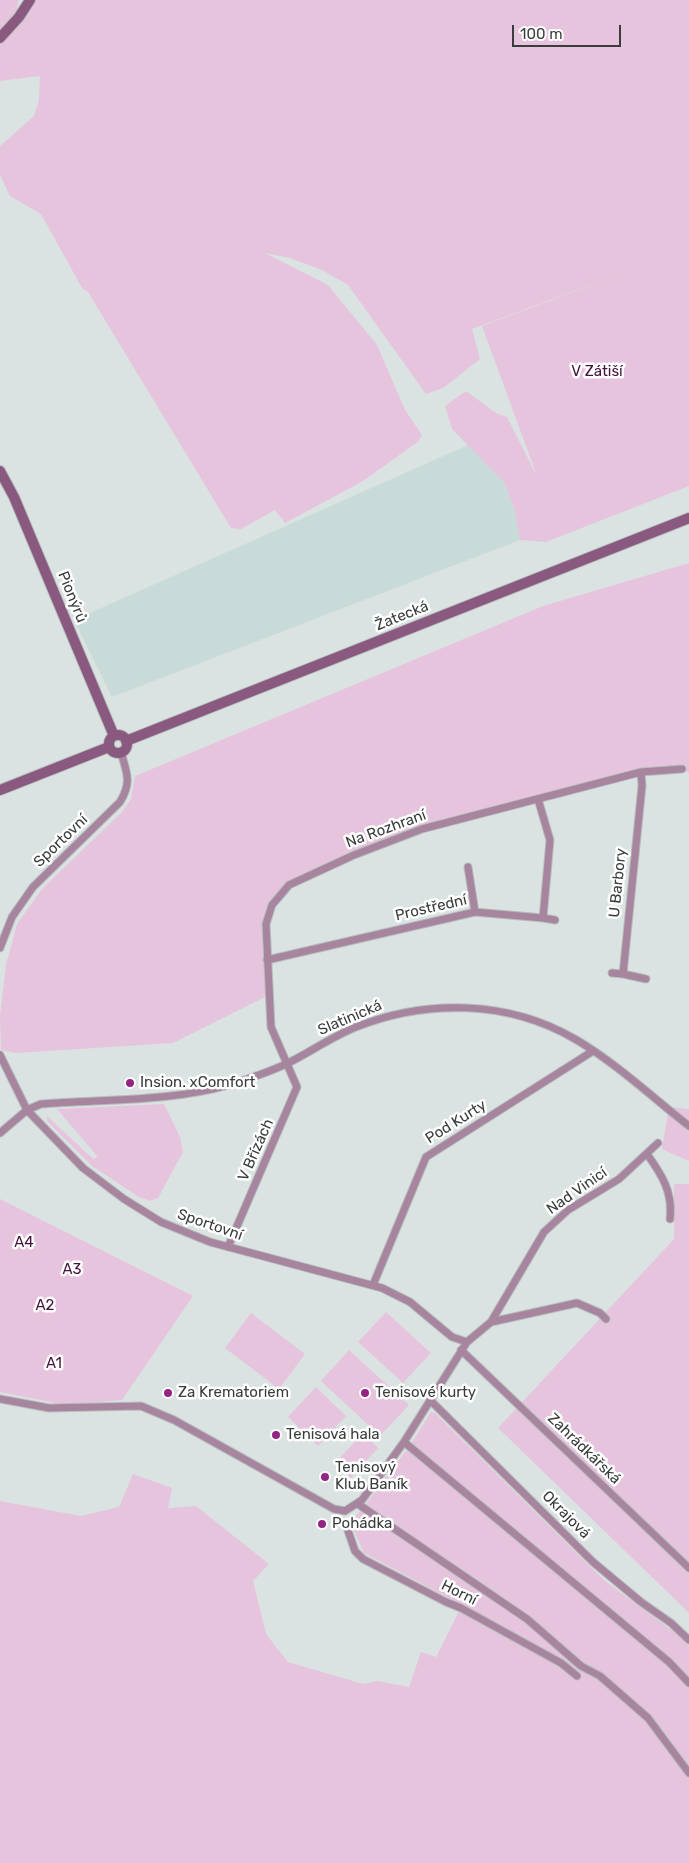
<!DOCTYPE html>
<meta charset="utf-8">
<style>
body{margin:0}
#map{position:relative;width:689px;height:1863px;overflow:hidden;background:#dae3e2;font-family:Rubik,sans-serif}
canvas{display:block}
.scale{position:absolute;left:512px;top:25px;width:109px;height:22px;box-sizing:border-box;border:2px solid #393d3c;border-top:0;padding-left:6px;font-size:15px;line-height:18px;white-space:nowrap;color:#393d3c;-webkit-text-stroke:4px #fff;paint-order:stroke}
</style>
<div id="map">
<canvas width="689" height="1863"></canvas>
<div class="scale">100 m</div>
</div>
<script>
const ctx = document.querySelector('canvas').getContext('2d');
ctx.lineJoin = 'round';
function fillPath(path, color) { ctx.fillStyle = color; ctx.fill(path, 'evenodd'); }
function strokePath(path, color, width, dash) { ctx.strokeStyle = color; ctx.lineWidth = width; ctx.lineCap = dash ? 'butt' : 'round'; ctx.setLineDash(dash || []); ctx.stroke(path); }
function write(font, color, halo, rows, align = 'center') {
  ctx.font = font + ' Rubik,sans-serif'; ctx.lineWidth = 5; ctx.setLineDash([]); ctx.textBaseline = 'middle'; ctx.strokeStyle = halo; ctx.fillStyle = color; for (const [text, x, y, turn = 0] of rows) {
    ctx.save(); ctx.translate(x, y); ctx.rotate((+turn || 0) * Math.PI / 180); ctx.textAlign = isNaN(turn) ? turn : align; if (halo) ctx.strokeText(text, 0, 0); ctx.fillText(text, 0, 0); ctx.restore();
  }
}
fillPath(new Path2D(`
 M468,445L504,482L515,511L520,540L112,697L74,620Z`), '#c8dbd9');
fillPath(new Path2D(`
 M0,0H19L16,14L0,33Z
 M35,0H689V486L546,542L520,540L515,511L504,482L452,429L445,406L466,391L496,413L507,417L537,476L482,326L666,257L472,329L480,359L443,388L426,394L348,285L322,270L290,258L265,253L328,285L377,345L405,410L422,435L419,441L363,481L285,523L275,510L241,529L231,528L88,292L82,288L41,214L10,196L0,175V146L34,116L39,100L40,76L0,81V44Z
 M689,563V773L682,769L641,772L422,829L297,880L274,902L266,928L269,995L173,1043L16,1053L1,1050L0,1016L6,965L17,924L42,889L122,812L131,799L135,776L543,606Z
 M164,1104L180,1137L183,1152L158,1198L150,1201L139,1197L92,1166L47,1121V1116L93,1159L98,1157L57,1109Z
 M669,1107L689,1109V1161L662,1149Z
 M674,1184H689V1613L498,1428L674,1239Z
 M0,1199L193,1296L122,1400L66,1405L0,1392Z
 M386,1312L431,1353L403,1383L358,1342Z
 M251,1313L305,1354L279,1389L225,1348Z
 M349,1350L409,1405L380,1436L321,1381Z
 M316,1387L346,1416L318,1446L288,1417Z
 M431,1412L435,1413L605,1581L681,1637L689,1646V1863H0V1501L81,1516L119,1507L133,1474L172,1488L168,1508L196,1506L269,1564L253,1581L266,1634L288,1662L363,1684L378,1681L409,1687L421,1652L436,1657L462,1605L364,1553L350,1522L363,1508L411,1444Z
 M363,1433L378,1448L351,1478L335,1463Z`), '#e6c4dd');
const street = new Path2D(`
 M641,772L642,786L623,974L646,979
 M468,867L475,912
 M543,918L555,920
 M0,948L12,917L33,887L120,802C132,782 127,774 121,752
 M267,960L475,912L543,918L550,840L538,799
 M612,973L623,974
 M0,1055L27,1110L83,1168L124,1199L161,1222L210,1242L382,1288L410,1302L452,1337L467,1342
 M0,1133L27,1110L41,1104C103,1099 169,1102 229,1085C248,1079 267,1073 286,1064C309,1053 331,1037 356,1027C426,999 508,1000 575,1039C616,1063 652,1097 689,1126
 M647,1154C662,1175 673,1192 670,1219
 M228,1247L297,1087L271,1027L266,924L272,905L289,885L354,855L422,829L641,772L682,769
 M373,1285L426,1157L593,1051
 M491,1322L544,1232L568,1210L619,1179L658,1143
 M461,1350L689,1568
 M0,1399L49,1408L141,1406L174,1420L334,1509L345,1511L362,1500L404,1442L467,1342L491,1322L577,1303L600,1313L606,1319
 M430,1400L593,1562L641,1602L671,1623L689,1640
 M404,1442L669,1662L689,1683
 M358,1504L527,1619L581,1666L600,1676L648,1718L689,1773
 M345,1522L355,1551L363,1559L446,1602L461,1608L561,1663L577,1676`);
const secondary = new Path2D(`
 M0,38L19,17L30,0
 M0,471L14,497L114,736
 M109 744a9 9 0 1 1 18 0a9 9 0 1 1-18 0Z
 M126,741L689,518
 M0,790L109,747`);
strokePath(street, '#b7bebd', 9);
strokePath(secondary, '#b7bebd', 12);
strokePath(street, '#a8859f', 7);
strokePath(secondary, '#8a597f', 10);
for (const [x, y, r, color] of [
 [130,1083,5,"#942383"],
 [168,1393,5,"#942383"],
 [365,1393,5,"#942383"],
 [276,1435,5,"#942383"],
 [325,1477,5,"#942383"],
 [322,1524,5,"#942383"]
]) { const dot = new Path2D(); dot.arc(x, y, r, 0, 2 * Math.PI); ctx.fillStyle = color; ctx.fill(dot); strokePath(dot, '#fff', 2); }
write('15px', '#45143c', '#fff', [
 ["V Zátiší",597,372],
 ["A4",24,1243],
 ["A3",72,1270],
 ["A2",45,1306],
 ["A1",54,1364]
]);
write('15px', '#393d3c', '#fff', [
 ["Pionýrů",72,597,68],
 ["Žatecká",402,616,-22],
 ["Na Rozhraní",386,829,-20],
 ["Sportovní",61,841,-44],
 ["U Barbory",618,883,-84],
 ["Prostřední",431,908,-13],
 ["Slatinická",350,1018,-23],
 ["Pod Kurty",456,1122,-32],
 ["V Břízách",256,1150,-66],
 ["Nad Vinicí",577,1191,-35],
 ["Sportovní",210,1225,19],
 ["Zahrádkářská",584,1449,44],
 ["Okrajová",566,1515,45],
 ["Horní",459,1593,26]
]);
write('15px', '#393d3c', '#fff', [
 ["Insion. xComfort",140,1083],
 ["Za Krematoriem",178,1393],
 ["Tenisové kurty",375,1393],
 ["Tenisová hala",286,1435],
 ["Tenisový",335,1468],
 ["Klub Baník",335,1485],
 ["Pohádka",332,1524]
], 'left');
</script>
